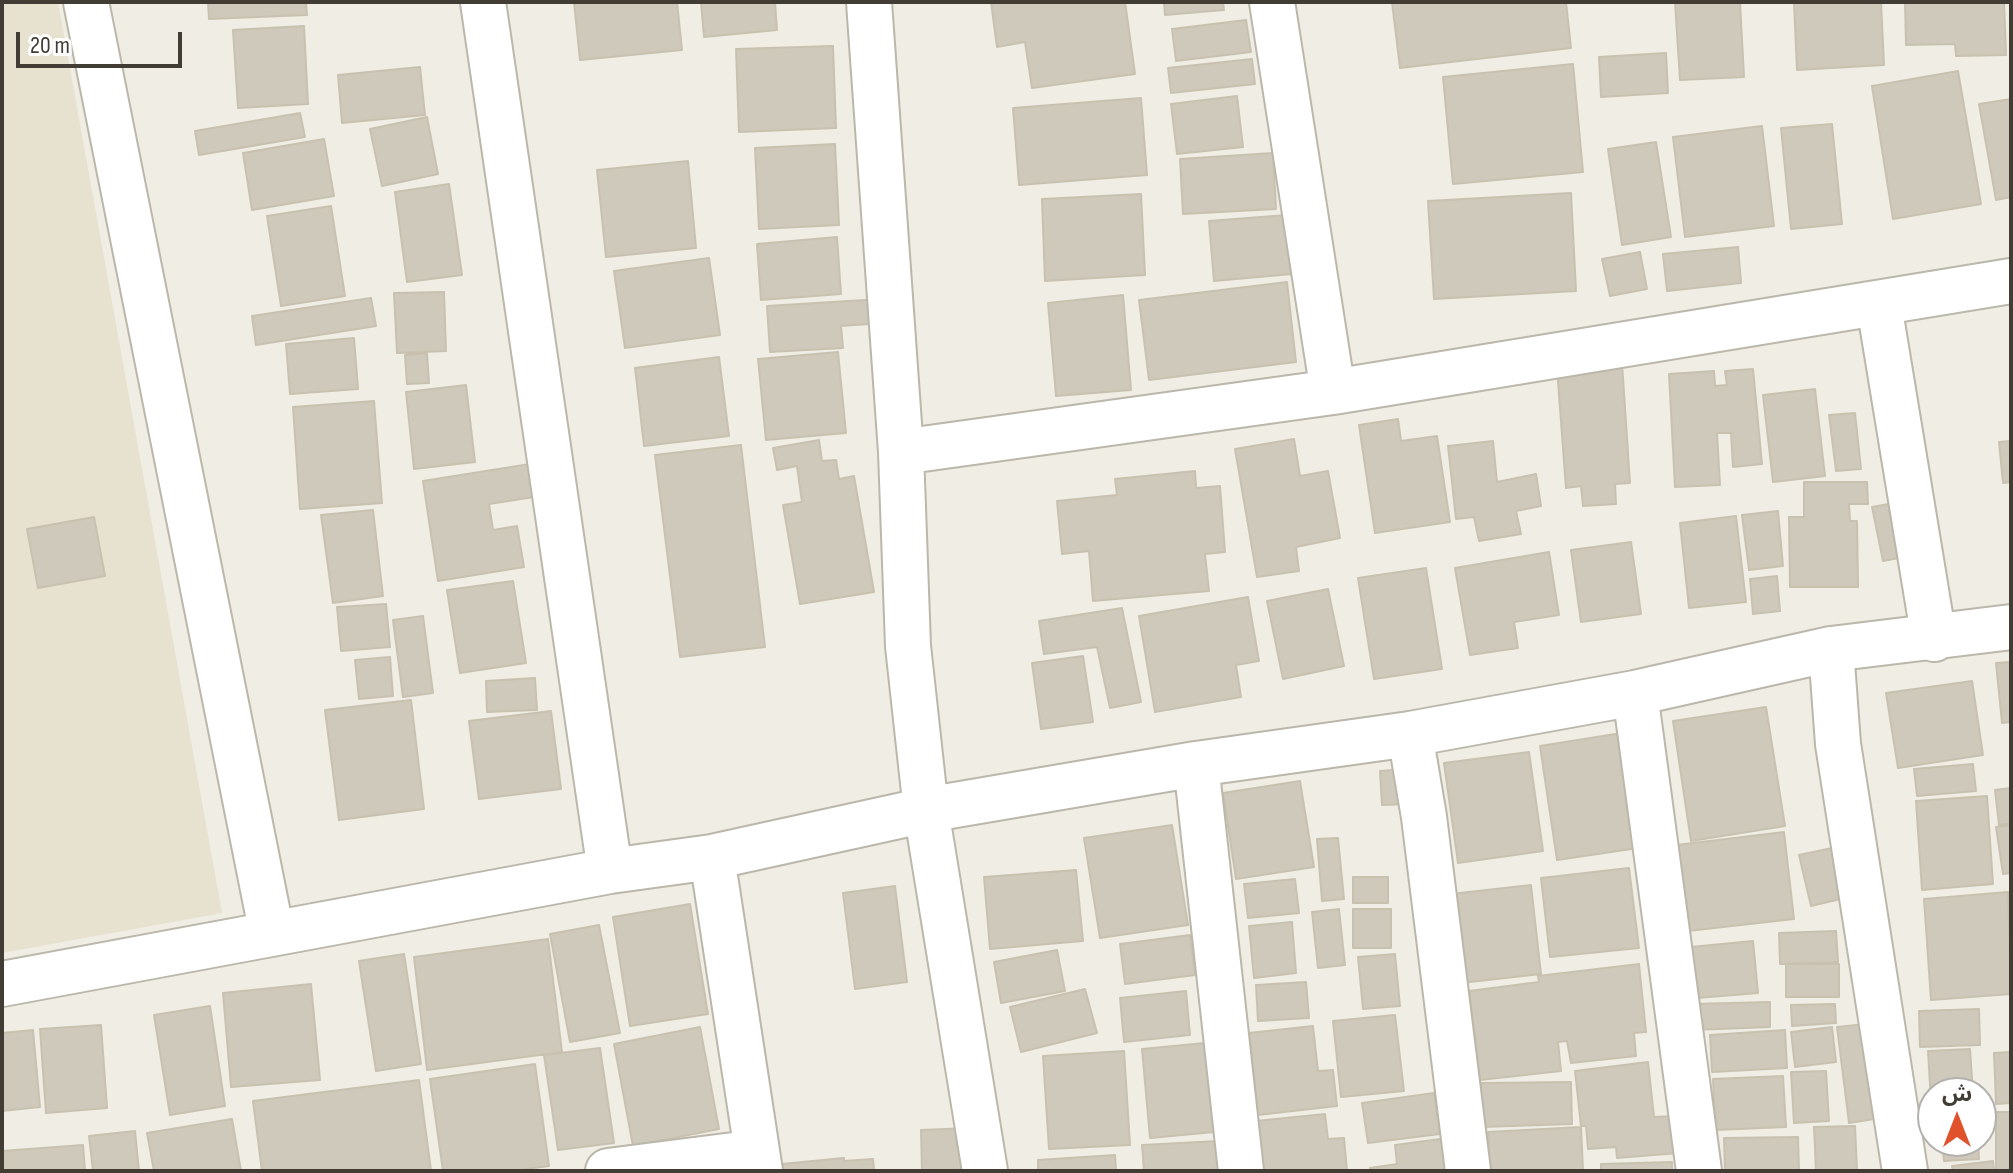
<!DOCTYPE html>
<meta charset="utf-8">
<style>
body{margin:0}
#map{position:relative;width:2013px;height:1173px;overflow:hidden;background:#efede4;font-family:"Sofia Sans Condensed","Noto Sans Arabic",sans-serif}
canvas{display:block}
.frame{position:absolute;inset:0;border:4px solid #413d34;pointer-events:none}
.north{position:absolute;left:1917px;top:1077px;width:80px;height:80px;box-sizing:border-box;background:#fff;border:2px solid #b3b1ae;border-radius:50%;rotate:0deg;font-size:22px;font-weight:700;line-height:32px;text-align:center;color:#413d34}
.north::after{content:'';display:block;margin:auto;width:28px;height:36px;background:#df522b;clip-path:polygon(50% 0,100% 100%,50% 72%,0 100%)}
.scale{position:absolute;left:16px;top:32px;width:166px;height:36px;box-sizing:border-box;border:4px solid #413d34;border-top:0;padding-left:10px;font-size:24px;line-height:28px;white-space:nowrap;color:#413d34;-webkit-text-stroke:6px #fff;paint-order:stroke}
</style>
<div id="map">
<canvas width="2013" height="1173"></canvas>
<div class="frame"></div>
<div class="north">ش</div>
<div class="scale">20 m</div>
</div>
<script>
const ctx = document.querySelector('canvas').getContext('2d');
ctx.lineJoin = 'round';
function fillPath(path, color) { ctx.fillStyle = color; ctx.fill(path, 'evenodd'); }
function strokePath(path, color, width, dash) { ctx.strokeStyle = color; ctx.lineWidth = width; ctx.lineCap = dash ? 'butt' : 'round'; ctx.setLineDash(dash || []); ctx.stroke(path); }
fillPath(new Path2D(`
 M2,2H58L222,913L2,953Z`), '#e7e2cf');
const building = new Path2D(`
 M208,2H306L307,15L209,19Z
 M574,2H677L682,50L580,60Z
 M701,2H775L777,30L704,37Z
 M991,2H1125L1135,74L1032,88L1025,42L997,47Z
 M1164,2H1223L1224,10L1165,15Z
 M1392,2H1566L1571,48L1400,68Z
 M1675,2H1740L1744,77L1680,80Z
 M1794,2H1881L1884,65L1797,70Z
 M1905,2H2004L2006,55L1956,56L1955,44L1906,45Z
 M1246,20L1251,52L1176,61L1172,29Z
 M304,26L308,104L238,108L233,30Z
 M833,46L836,128L739,132L736,49Z
 M1666,53L1668,93L1601,97L1599,57Z
 M1252,59L1255,84L1171,93L1168,68Z
 M1573,64L1583,172L1453,184L1443,77Z
 M420,67L425,115L342,123L338,75Z
 M1958,71L1981,204L1893,219L1872,86Z
 M1237,96L1243,147L1177,154L1171,104Z
 M1141,98L1147,175L1019,185L1013,108Z
 M2011,99V197L1996,200L1979,104Z
 M300,113L305,137L199,155L195,131Z
 M427,117L438,174L382,186L370,129Z
 M1832,124L1842,224L1791,229L1781,128Z
 M1762,126L1774,226L1685,237L1673,137Z
 M324,139L334,196L252,210L243,153Z
 M1656,142L1671,237L1622,245L1608,149Z
 M835,144L839,225L759,229L755,148Z
 M1273,153L1276,209L1183,214L1180,159Z
 M688,161L696,248L606,257L597,170Z
 M449,184L462,275L407,282L395,192Z
 M1571,193L1576,291L1434,299L1428,201Z
 M1141,194L1145,275L1045,281L1042,199Z
 M331,206L345,296L281,306L267,216Z
 M1287,215L1292,274L1214,281L1209,221Z
 M837,237L841,294L761,300L757,244Z
 M1738,247L1741,283L1667,291L1663,254Z
 M1640,252L1647,289L1610,296L1602,259Z
 M709,258L720,335L625,348L614,271Z
 M1287,282L1296,362L1149,380L1139,300Z
 M444,292L446,351L397,353L394,293Z
 M1123,295L1131,390L1056,396L1048,303Z
 M371,298L376,326L256,345L252,316Z
 M881,299L882,323L841,326L843,348L770,352L767,306Z
 M354,338L358,389L290,394L286,344Z
 M838,352L846,433L766,440L758,359Z
 M427,353L429,383L407,384L405,355Z
 M719,357L729,436L644,446L635,368Z
 M1622,363L1630,483L1615,484L1616,504L1583,506L1581,486L1566,488L1557,368Z
 M1753,369L1762,464L1733,467L1731,433H1717L1720,485L1675,487L1669,374L1714,371L1715,386L1727,385L1725,371Z
 M466,385L475,462L414,469L406,392Z
 M1815,389L1825,476L1773,482L1763,395Z
 M374,401L382,503L300,509L293,407Z
 M1855,413L1861,469L1836,471L1829,415Z
 M1398,419L1401,441L1437,436L1450,522L1375,533L1359,425Z
 M1294,439L1300,476L1328,471L1340,538L1296,547L1299,571L1257,577L1235,449Z
 M819,440L822,461L836,460L839,479L854,476L874,592L800,604L783,505L802,502L797,466L777,470L773,448Z
 M1493,441L1497,482L1536,474L1541,506L1516,511L1521,534L1479,541L1474,517L1456,519L1448,446Z
 M2011,441V482L2003,483L1999,442Z
 M741,445L765,647L680,657L655,455Z
 M530,464L534,497L489,504L493,530L517,526L524,567L438,581L423,481Z
 M1195,471L1196,488L1220,486L1225,552L1205,554L1209,591L1093,601L1089,551L1062,554L1057,501L1117,495L1115,479Z
 M1804,482H1867L1868,504H1849L1850,521H1857L1858,587H1790L1789,517H1804Z
 M1900,502L1910,556L1883,561L1872,507Z
 M373,510L383,596L333,603L321,515Z
 M1778,511L1783,566L1749,570L1742,515Z
 M1736,516L1746,602L1689,608L1680,523Z
 M94,517L105,576L38,588L27,529Z
 M1631,542L1641,614L1581,622L1571,550Z
 M1549,552L1559,615L1514,622L1518,648L1470,655L1455,568Z
 M1426,568L1442,669L1374,679L1358,578Z
 M1777,576L1780,611L1753,614L1750,579Z
 M513,581L526,663L460,673L447,590Z
 M1328,589L1344,666L1283,679L1267,601Z
 M1248,597L1259,661L1236,665L1241,697L1155,712L1139,616Z
 M386,604L390,647L341,651L337,607Z
 M1122,608L1141,702L1110,708L1097,647L1044,654L1039,621Z
 M423,616L433,693L403,697L393,620Z
 M1083,656L1093,722L1041,729L1032,663Z
 M390,657L393,696L359,699L355,660Z
 M2011,662V722L2002,723L1996,663Z
 M535,678L537,710L487,712L486,681Z
 M1972,681L1983,755L1898,768L1886,693Z
 M411,700L424,809L339,820L325,710Z
 M1766,707L1785,826L1691,841L1673,721Z
 M551,711L561,789L479,799L469,721Z
 M1628,732L1645,847L1557,860L1540,746Z
 M1529,752L1543,851L1458,863L1444,763Z
 M1973,764L1976,791L1917,796L1914,769Z
 M1409,769L1411,804L1382,805L1380,771Z
 M1300,781L1314,867L1236,879L1223,793Z
 M2011,788V823L1999,825L1995,790Z
 M1987,796L1993,884L1922,890L1916,801Z
 M1172,825L1188,925L1100,938L1084,838Z
 M2011,825V873L2003,874L1996,827Z
 M1784,832L1794,919L1670,933L1660,847Z
 M1338,838L1344,899L1322,901L1317,839Z
 M1837,847L1849,897L1811,906L1799,855Z
 M1629,868L1639,948L1550,957L1541,878Z
 M1076,870L1083,941L990,949L984,877Z
 M1353,877H1388V903H1353Z
 M1295,879L1299,913L1248,918L1244,884Z
 M1531,885L1541,974L1452,984L1442,895Z
 M895,886L907,982L855,989L843,893Z
 M2008,892L2011,994L1931,1000L1924,899Z
 M690,904L708,1014L630,1026L613,917Z
 M1339,909L1345,965L1318,968L1312,912Z
 M1353,909H1391V948H1353Z
 M1292,922L1296,973L1254,978L1249,926Z
 M599,925L620,1033L570,1042L550,934Z
 M1836,931L1838,962L1780,964L1779,933Z
 M1190,935L1195,975L1125,984L1120,944Z
 M548,939L562,1052L427,1070L414,957Z
 M1753,941L1758,993L1685,999L1680,948Z
 M1057,950L1065,991L1001,1003L994,962Z
 M404,954L421,1064L376,1071L359,961Z
 M1395,954L1400,1006L1363,1009L1358,957Z
 M1639,964L1646,1032L1634,1033L1636,1056L1571,1063L1567,1041L1558,1042L1561,1071L1480,1080L1469,991L1539,982L1538,976Z
 M1786,964H1839V997H1786Z
 M1306,982L1309,1018L1258,1021L1256,985Z
 M311,984L320,1080L231,1087L223,993Z
 M1085,989L1097,1033L1021,1052L1010,1007Z
 M1186,991L1190,1035L1124,1042L1120,998Z
 M1770,1002V1027L1693,1030L1692,1004Z
 M1835,1004L1836,1023L1792,1026L1791,1005Z
 M210,1006L225,1106L170,1115L154,1015Z
 M1979,1009L1980,1045L1920,1047L1919,1011Z
 M1395,1015L1404,1091L1341,1097L1333,1021Z
 M1875,1023L1887,1117L1849,1123L1837,1027Z
 M101,1025L107,1108L46,1113L40,1029Z
 M1313,1026L1318,1071L1333,1070L1337,1106L1258,1115L1249,1033Z
 M700,1027L719,1129L633,1146L614,1044Z
 M1832,1027L1836,1062L1795,1067L1791,1032Z
 M33,1030L40,1107L2,1111V1033Z
 M1785,1030L1787,1068L1712,1072L1710,1035Z
 M1205,1043L1214,1132L1150,1138L1142,1049Z
 M600,1048L614,1143L558,1150L544,1055Z
 M1970,1049L1973,1093H1933L1931,1101L1928,1051Z
 M1124,1051L1130,1145L1049,1149L1043,1056Z
 M2011,1052V1103L1996,1104L1994,1053Z
 M1648,1062L1654,1117L1675,1116L1678,1153L1617,1158L1616,1147L1588,1149L1586,1126H1581L1575,1071Z
 M535,1064L549,1166L511,1171H443L430,1079Z
 M1826,1071L1829,1121L1794,1123L1791,1072Z
 M1783,1076L1786,1127L1715,1130L1713,1079Z
 M419,1080L431,1171H262L253,1101Z
 M1571,1082L1572,1124L1481,1127V1083Z
 M1434,1093L1440,1134L1368,1143L1362,1103Z
 M1996,1112H2011V1171H1996Z
 M1325,1114L1328,1139L1344,1138L1347,1171H1261L1256,1121Z
 M232,1119L241,1171H154L147,1133Z
 M1855,1126L1857,1171H1816L1814,1127Z
 M1581,1127L1583,1171H1490L1488,1132Z
 M970,1128L971,1169L922,1171L921,1130Z
 M135,1131L139,1171H93L89,1136Z
 M1798,1137L1799,1171H1725L1724,1138Z
 M1448,1138L1452,1171H1370V1168L1397,1164L1395,1145Z
 M1218,1141L1220,1171H1144L1142,1145Z
 M1942,1141H1978L1979,1159L1944,1161Z
 M83,1145L85,1171H2V1151Z
 M1115,1155L1116,1171H1038V1160Z
 M844,1158V1161L873,1159L874,1171H771V1165Z
 M1993,1161L1994,1171H1953L1952,1166Z
 M1672,1162V1171H1601V1164Z`);
fillPath(building, '#cfc9bb');
strokePath(building, '#c9c1af', 2);
const minor = new Path2D(`
 M86,2L272,934
 M483,2L610,871
 M869,2L901,452L908,646L926,810L985,1171
 M1272,2L1333,392
 M1879,305L1934,639
 M901,452L1333,392L2011,281
 M1831,649L1838,744L1905,1171
 M1635,693L1699,1171
 M1410,734L1424,817L1468,1171
 M1196,764L1241,1171
 M712,857L760,1171
 M2,984L610,871L712,857L926,810L1196,764L1410,734L1635,693L1831,649L2011,627
 M608,1171L757,1152`);
strokePath(minor, '#bcb7ab', 48);
strokePath(minor, '#fff', 44);
</script>
